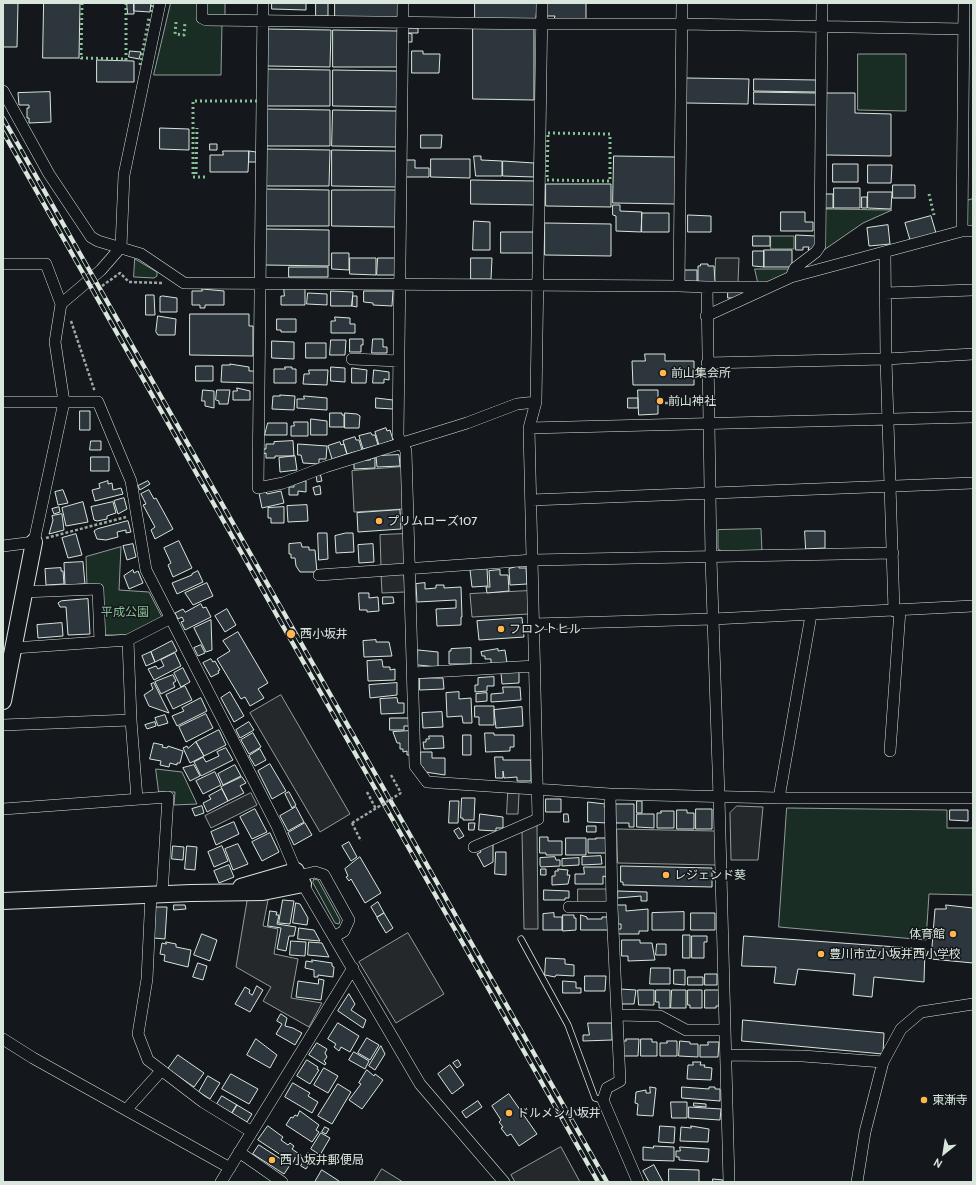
<!DOCTYPE html>
<meta charset="utf-8">
<style>
body{margin:0}
#map{position:relative;width:976px;height:1185px;overflow:hidden;background:#14181c;font-family:Cabin,sans-serif}
canvas{display:block}
.frame{position:absolute;inset:0;border:4px solid #d8e6dc;pointer-events:none}
.north{position:absolute;left:924px;top:1133px;width:40px;height:40px;-webkit-text-stroke:3px #14181c;paint-order:stroke;rotate:210deg;font-size:11px;font-weight:700;line-height:16px;text-align:center;color:#d8e6dc}
.north::after{content:'';display:block;margin:auto;width:14px;height:18px;background:#d8e6dc;clip-path:polygon(50% 0,100% 100%,50% 72%,0 100%)}
</style>
<div id="map">
<canvas width="976" height="1185"></canvas>
<div class="frame"></div>
<div class="north">N</div>
</div>
<script>
const ctx = document.querySelector('canvas').getContext('2d');
ctx.lineJoin = 'round';
function fillPath(path, color) { ctx.fillStyle = color; ctx.fill(path, 'evenodd'); }
function strokePath(path, color, width, dash) { ctx.strokeStyle = color; ctx.lineWidth = width; ctx.lineCap = dash ? 'butt' : 'round'; ctx.setLineDash(dash || []); ctx.stroke(path); }
function write(font, color, halo, rows, align = 'center') {
  ctx.font = font + ' Cabin,"Noto Sans JP",sans-serif'; ctx.lineWidth = 3; ctx.setLineDash([]); ctx.textBaseline = 'middle'; ctx.strokeStyle = halo; ctx.fillStyle = color; for (const [text, x, y, turn = 0] of rows) {
    ctx.save(); ctx.translate(x, y); ctx.rotate((+turn || 0) * Math.PI / 180); ctx.textAlign = isNaN(turn) ? turn : align; if (halo) ctx.strokeText(text, 0, 0); ctx.fillText(text, 0, 0); ctx.restore();
  }
}
const green = new Path2D(`
 M171,3H199L198,17L222,23L221,75H154Z
 M204,3H225V18H204Z
 M858,54H906V111L858,110Z
 M973,199V227H966V201Z
 M824,209L892,210L863,223L821,252Z
 M771,236H794V249H771Z
 M135,259L157,272V276L154,278L134,277Z
 M755,269H789L787,276L775,282H758Z
 M761,529L762,552L724,553L718,549V530Z
 M121,547L119,590L149,592L162,617L127,635H104L101,585L87,586L86,557Z
 M156,769L182,772L197,804L174,805L175,792H159Z
 M787,808L947,810V828H973V895L929,894L926,940L779,927Z
 M314,879L318,880L340,920L339,924L335,923L313,883Z`);
fillPath(green, '#1a2d24');
strokePath(green, '#939e99', 1);
const parking = new Path2D(`
 M716,258H739L738,282H715Z
 M402,467L403,509L354,512L352,471Z
 M404,534L405,565L381,566L380,535Z
 M404,572L405,592L382,593L381,573Z
 M528,591L529,614L472,617L470,594Z
 M281,695L350,814L320,832L250,713Z
 M251,793L257,805L211,828L205,816Z
 M508,793H519L518,814H507Z
 M737,806L763,807L758,860H731L730,813Z
 M537,825L538,929H524L522,831Z
 M617,829L715,831L716,865L618,863Z
 M578,889H608V903H578Z
 M268,900L263,926L278,929L274,954L298,959L291,998L322,1003L309,1027L263,1001L271,987L236,967L247,901Z
 M408,933L444,994L396,1023L359,962Z
 M561,1147L580,1182H515L511,1175Z
 M382,1169L403,1182H374Z`);
fillPath(parking, '#24282b');
strokePath(parking, '#939e99', 1);
const building = new Path2D(`
 M3,3H18L17,47H3Z
 M44,3H80L79,58H43Z
 M127,3H134V14H128Z
 M134,3H151L150,12L134,11Z
 M272,3H306V10L272,9Z
 M316,3H328V16H316Z
 M335,3H398V19H335Z
 M475,3H537L536,20L475,19Z
 M547,3H586V19H554L555,16H547Z
 M473,27L534,28V100L473,99Z
 M407,28H418V33H407Z
 M266,29L331,30L330,67L266,66Z
 M333,30L398,31V67H333Z
 M407,33L412,34V42H407Z
 M130,51L141,52L139,59L129,57Z
 M412,51H423V54H440L439,73H412Z
 M97,60L134,61V82H97Z
 M266,69L330,70V106H265Z
 M333,70L398,71L397,107L333,106Z
 M687,78L749,79L748,104L686,103Z
 M754,79L816,80V92L754,91Z
 M50,92L51,122L29,123V118H27V108H29V105H19L18,93Z
 M754,92L816,93V105L754,104Z
 M827,93H855V113L891,114V156L826,155Z
 M265,109L330,110V146H265Z
 M333,110L397,111V147L332,146Z
 M160,128L189,129V150L160,149Z
 M421,135H442L441,148H421Z
 M210,144H217V150H210Z
 M265,149L330,150L329,186H265Z
 M332,150L397,151V187L332,186Z
 M223,151H249L248,172H210V155H223Z
 M249,151L256,152V162H249Z
 M474,156H481V160L502,161V176H476Z
 M614,156L676,157V204L613,203Z
 M431,159H470V178L431,177Z
 M406,160H415V168H429V177H406Z
 M503,161L534,163V177L503,176Z
 M833,164H858V182H833Z
 M868,165H892L891,183H868Z
 M471,180L536,181V205L471,204Z
 M546,184H611V207L546,206Z
 M893,185H915V198H893Z
 M834,188H860V208H834Z
 M265,189L329,190V226H265Z
 M332,190H397L396,227L332,226Z
 M868,192H892L891,209L868,208Z
 M825,194H833V208H825Z
 M862,197H867V208H862Z
 M613,205H620V211L642,212L641,232L616,231V216L613,215Z
 M781,212H805V222H813V231H781Z
 M642,213H669V232H642Z
 M688,215L711,216V232H688Z
 M931,216L936,233L910,240L905,223Z
 M474,221L490,222V250H473Z
 M545,223L611,224V256L545,255Z
 M888,225L890,244L869,246L867,228Z
 M265,229L329,230V266L264,265Z
 M501,232H535V253H501Z
 M796,235L816,236V250H808L809,247H803V250H796Z
 M753,236H770V246H753Z
 M764,250H792V267H764Z
 M753,251H764V267L753,266Z
 M332,253H349V270L332,269Z
 M350,258H376V275L350,274Z
 M378,258H397L396,275H377Z
 M471,258H492L491,279H471Z
 M701,264H708V266H714L715,282H698V266H700Z
 M289,267H328V277H289Z
 M685,270H697V282L685,281Z
 M284,287L305,288V305H281V296H284Z
 M728,288H744V296L740,298H728Z
 M202,289L224,291V305H205V308H200V305H192V291H202Z
 M331,291L353,292L352,306H331Z
 M364,291H393L392,306L373,305V303L364,302Z
 M308,293L327,294V305L307,304Z
 M146,295H154L155,315H146Z
 M163,296L177,298V312H160V297Z
 M353,296H357V307L352,306Z
 M190,314H249V326H253V356L190,355Z
 M158,316L176,319L175,335H158L156,332Z
 M335,317L350,318V324H355V333H331V321H335Z
 M277,319H296V332H281V330H277Z
 M350,339H363V345H361V352H350Z
 M373,339H383V347H387V353H372Z
 M331,340H346L345,355H330Z
 M272,341L294,342V359L272,358Z
 M306,343H326V358H306Z
 M645,354H665V361H694V385H633L632,361H645Z
 M230,364L249,367V371H254V383L221,382L222,365H230Z
 M196,366H213V381H196Z
 M285,367H292V369H296V383H274V369H285Z
 M331,367L345,368V382L331,381Z
 M352,368L367,370L366,383H352Z
 M309,370H328L327,385L303,384L304,374H309Z
 M374,370L389,372V380L384,379V383H373Z
 M237,388L250,391V400H233V391H237Z
 M203,390L214,391V408L205,406V401H202Z
 M217,390H230L228,404H219V401L216,400Z
 M638,390H658V414L639,415Z
 M280,395L295,396L294,410L272,409L273,396H280Z
 M304,396L327,398V410L297,408V399H304Z
 M376,398L393,400V409L376,408Z
 M628,398H638V408H628Z
 M80,411H90V430H80Z
 M330,413H342V415H344V427H330Z
 M345,413L357,414L360,416L359,428H345Z
 M311,419L327,421V435H311Z
 M294,422H308V436H291V426H294Z
 M268,423H287V435H265Z
 M386,428L387,431L390,430L393,440L379,445L375,432Z
 M371,433L372,435H375L378,445L363,449L359,436Z
 M355,437L356,440H359L362,450L347,454L343,441Z
 M91,441H101V450H90Z
 M293,441L294,456H275V458H266V453L263,454V449H266V444H274V442Z
 M340,442L341,445L344,444L347,454L332,459L328,446Z
 M298,444L327,446L326,459H319V464L303,463L301,455H298Z
 M399,455L400,466L377,467L376,456Z
 M295,456L297,470L280,472L279,458Z
 M91,457H109V471H91Z
 M371,458H375V468L354,469V461L370,460Z
 M320,473L322,481L317,482L316,474Z
 M108,481V484L112,483L113,490L121,488L123,494L95,501L92,490L100,488L99,484Z
 M148,481L150,484L140,490L138,486Z
 M306,481V492L298,491V495H289V487H294V485Z
 M320,486L321,494L315,495L313,488Z
 M63,490L68,503L58,505L55,492Z
 M149,490L154,499L156,498L173,529L155,539L151,530L155,527L143,505L146,504L141,494Z
 M266,491L267,494L281,491L284,503L262,508L259,493Z
 M124,498L127,509L118,514L114,501Z
 M83,502L88,522L66,526L62,508Z
 M113,502L116,513L107,516V519L97,521L94,520L91,507Z
 M307,505L308,521L288,522L287,506Z
 M59,507L60,512L54,514L52,509Z
 M284,507V523H271V518H268V508Z
 M400,510L401,529L358,532L357,513Z
 M62,514L64,530L49,534L53,520L52,516Z
 M128,521L131,532L126,533V530L117,532L118,537L106,540L97,539L94,531L97,529Z
 M805,531H825V548L806,549Z
 M318,533H327L328,559L319,560Z
 M346,533H353L354,552L336,553L335,536Z
 M76,534L82,555L68,558L62,538Z
 M179,541L192,568L173,577L168,565L171,563L164,548Z
 M301,543L302,547H309V550H315L317,572H300L296,566L295,558H291V554H289V544Z
 M133,544L136,557L127,560L123,546Z
 M373,544L374,562L359,563L358,545Z
 M83,562L85,584L65,585L64,563Z
 M519,566V568H526L527,584L510,585L509,569Z
 M61,568V571H63L64,584L46,585L45,569Z
 M487,569L488,586L472,587L470,570Z
 M133,570L134,573L138,571L143,583L129,589L124,576Z
 M500,570V575H508L509,591L487,593L486,587H490L489,571Z
 M198,571L203,582L177,594L172,583L192,575V574Z
 M207,583L213,596L193,605L185,593Z
 M425,583V589L436,588V585H444V588L461,587L462,617H461V625L437,626L436,609L456,608V600L417,602L416,584Z
 M359,593H369V598L378,597L379,611L367,612V610H360Z
 M383,597H393L394,603L383,604Z
 M88,599L90,634L68,635L66,607H60L58,603L61,601Z
 M201,604L203,608L206,607L211,617L185,630L181,622L184,621L182,617L178,619L175,613L183,609L185,612Z
 M227,609L236,625L225,632L215,616Z
 M522,618L524,637L479,640L477,621Z
 M211,620L212,650L206,652L194,628Z
 M62,623L63,636L38,638L37,625Z
 M238,632L268,683L258,689L264,698L250,706L245,697L241,699L217,659L230,651L223,641Z
 M376,640V642H389L392,656L364,657L363,641Z
 M172,641L177,651L155,662L151,652Z
 M201,645L205,653L198,656L194,648Z
 M471,648V664H449V651H451V649Z
 M498,649V651L505,650L507,663L491,664V659H485V656H482L481,652Z
 M418,650L438,652V667L418,665Z
 M151,652L155,662L146,666L142,656Z
 M175,653L181,666L154,680L148,669L156,666L158,669L164,666L161,660Z
 M211,659L213,662L215,661L220,670L218,671L219,673L211,677L203,663Z
 M382,660L383,667H390V670L395,669V680L368,681L367,661Z
 M183,668L190,682L181,687L174,673Z
 M519,672V683L502,684L501,673Z
 M173,675L176,681L173,683L175,687L161,694L155,682Z
 M494,677V686H487V691L475,692V685H478V678Z
 M420,678H443L444,689L420,690Z
 M154,683L169,713L149,706L144,695L153,689L151,684Z
 M397,683V695L370,698L369,685Z
 M185,686L192,700L173,709L166,695Z
 M503,687H520L521,700L491,702V694L503,693Z
 M230,692L244,716L234,722L221,698Z
 M459,692V699L471,698L472,723H463L462,716L447,717L446,693Z
 M487,693V701L476,702V694Z
 M201,698L207,711L177,726L172,716L184,711L182,708Z
 M397,698L398,703H404V713L381,714L380,699Z
 M475,706H494V725H479V717H475Z
 M522,707L523,726L496,728L494,710Z
 M442,712L443,727L423,728L422,713Z
 M206,714L213,728L186,742L179,727Z
 M165,715L168,723L158,726L155,718Z
 M390,718H409V726H404V730H390Z
 M155,722L156,726L147,729L145,725Z
 M249,722L254,730L240,738L236,730Z
 M219,730L226,745L204,756L196,742Z
 M409,731L410,755H407V751L403,752V749H400V743H397L393,732Z
 M253,733L261,747L249,754L241,740Z
 M485,733H494V735H514V747H510V751L486,752Z
 M463,735H471V755H463Z
 M429,736H443L444,748L424,749L423,742H426V739H429Z
 M196,742L204,756L190,763L183,748L187,746L188,748Z
 M154,743L163,745L162,747L167,748L168,746L183,751L180,763H177V765L170,763L169,767L160,765L161,761L150,759Z
 M226,748L233,760L201,776L194,762L203,757L206,762L219,756L217,752Z
 M260,749L266,760L255,766L249,756Z
 M421,752H432V758H445V775L425,772L423,767H421Z
 M495,757H503V760H531V781H517V777L504,778L503,771V778H496Z
 M270,764L286,791L272,799L258,771Z
 M194,765L200,776L190,781L183,768Z
 M235,765L241,776L223,785L218,774Z
 M215,772L221,785L203,794L196,781Z
 M242,777L246,783L240,786L244,793L228,801L221,787Z
 M222,789L228,801L207,812L203,803L211,799L209,796Z
 M289,792L296,805L292,808L285,794Z
 M462,798H475L474,820H463V818H461Z
 M546,799H561V812H546Z
 M450,801H459L458,823H449Z
 M637,801H642V813H637Z
 M588,802L605,804L604,807H607V823L588,822Z
 M616,804H634V827H629V823H616Z
 M202,806L204,813L195,816L192,809Z
 M296,807L304,822L288,831L280,816Z
 M255,809L267,832L252,839L240,817Z
 M696,809H712V829H696Z
 M677,810H687V813H694V829H677Z
 M950,810H968V821L950,820Z
 M661,811H674V828H657V813H661Z
 M480,814L503,817V828H496V831L479,830Z
 M564,814H568L569,822H564Z
 M637,814H654V828L637,827Z
 M234,822L239,834L216,845L211,832Z
 M305,823L312,835L294,845L288,833Z
 M469,823H475L474,830H469Z
 M587,826H596V832H587Z
 M459,828L464,836L459,839L454,831Z
 M270,833L279,852L262,861L252,842Z
 M540,837H548V841H562V855H546V853H540Z
 M566,838H586V855H566Z
 M596,838H606V853H588V839H596Z
 M349,842L357,857L351,861L342,846Z
 M493,843V862L484,867L477,854L481,852L479,848Z
 M238,844L248,864L233,870L225,849Z
 M173,846L184,847L183,860L172,859Z
 M187,846L197,847L195,870L185,869Z
 M222,846L228,861L214,867L208,852Z
 M496,852H506V875L495,874Z
 M601,856L602,864L582,865V857Z
 M360,857L381,893L365,903L351,879L349,881L346,877L348,876L345,869Z
 M555,857L556,860H560V866L541,867L540,865V858Z
 M579,858V865L562,866V859Z
 M229,865L234,877L219,883L214,871Z
 M621,866L712,868V887L623,885V882H621Z
 M584,867H607V877L603,876V884H575V874H584Z
 M541,869H546V875H541Z
 M558,869L568,870L567,875H570L568,884L552,885V876H555V871H558Z
 M544,890L569,891V898H565V900H544Z
 M618,891L647,892V901H641V896L618,898Z
 M283,900L294,901L290,924L279,923Z
 M378,902L384,913L377,917L371,907Z
 M296,903L300,904L308,918L307,925L293,923Z
 M174,905H185L186,909L174,910Z
 M617,905H626V911L648,909V931H639V934H617V929H621V924H617Z
 M946,905L973,908V963L931,959L935,909H946Z
 M156,907H167L165,939L154,938Z
 M270,911L277,912L276,915H279L277,924L296,927L294,936H289L286,951L277,949L281,928L268,926Z
 M684,912V930H652V913Z
 M384,913L393,928L386,933L377,918Z
 M554,913V917H562V930H543V914Z
 M691,913H715V930H691Z
 M563,915H574V918H576V930L563,931Z
 M581,915L587,917V919H602V917H609L608,930H581Z
 M299,928L314,930L320,941L298,939Z
 M202,934L217,940L210,961L194,955Z
 M683,935H690V958H683Z
 M692,936H707V942H704V958H692Z
 M744,936L925,949L924,982L874,977L872,997L853,995L855,974L798,969L795,985L774,983L776,967L742,966Z
 M622,940H640V943H652L655,960L628,961V956H622Z
 M291,941L306,942L305,956L290,955Z
 M166,942L176,944V947L191,950L188,967L164,961L165,955L160,954L162,943L166,944Z
 M309,942L322,943L329,957L308,955Z
 M657,944H666V955H656Z
 M546,958L565,959V964L574,965V976L556,975L555,977L545,975Z
 M312,960L332,963V966L334,967L333,977L318,975V977H314V970L305,968L306,961L312,962Z
 M198,963L207,966L203,980L193,977Z
 M651,968H670V984H650Z
 M674,970H685V985L674,984Z
 M705,974H717V985H705Z
 M585,976H606L605,991H585Z
 M688,977H703V985H688Z
 M319,979L324,980L321,1000L296,997L298,981L318,984Z
 M563,981L576,982V988H581V993H563Z
 M257,986L263,990L250,1012L235,1004L245,987L250,990L249,993L252,995Z
 M620,989L636,990L634,1004H620Z
 M638,990H654V1005H639Z
 M656,990H670V1008H659V1002H656Z
 M672,990H686V1008H671Z
 M688,990H702V1008H690V1005H688Z
 M705,990H719V1006H716V1008H705Z
 M349,994L355,1004L351,1010L366,1020L363,1028L338,1011Z
 M281,1014L287,1018L285,1026L293,1028L302,1033L295,1045L276,1034L282,1024L277,1021Z
 M743,1020L884,1033L883,1054L742,1041Z
 M338,1023L359,1036L350,1052L341,1047L339,1051L334,1047L336,1044L328,1039Z
 M588,1023H612V1040L583,1041V1035H589Z
 M367,1038L379,1045L370,1060L358,1053Z
 M256,1039L277,1055L270,1068L247,1055Z
 M626,1039H639L638,1056H622V1041H626Z
 M641,1039H652V1042H657V1056H641Z
 M667,1041H677V1056H660V1043H667Z
 M680,1041L690,1042V1044H698V1057L679,1056Z
 M708,1042H719L718,1057H700V1045H708Z
 M317,1043L327,1049L325,1053L327,1057L324,1061L326,1063L325,1065L309,1055Z
 M381,1046L385,1054L375,1070L369,1066Z
 M354,1052L369,1061L365,1069L349,1060Z
 M178,1055L204,1073L194,1087L168,1069Z
 M307,1060L318,1067L317,1069L319,1070L310,1084L297,1076Z
 M458,1060L461,1065L457,1068L453,1063Z
 M693,1062H701L700,1065H705L704,1067L712,1068L711,1080L687,1079L688,1065H693Z
 M450,1065L464,1085L452,1094L438,1074Z
 M324,1068L338,1076L328,1093L314,1085Z
 M367,1070L374,1076L375,1074L383,1080L362,1109L349,1100L361,1084L359,1083Z
 M231,1074L258,1089L249,1104L222,1089Z
 M208,1076L220,1083L210,1099L199,1092Z
 M293,1083L310,1093L308,1096L318,1102L312,1113L285,1097Z
 M338,1084L351,1092L332,1124L318,1116Z
 M650,1087L656,1088L653,1116L637,1115L638,1104L635,1103L636,1092L646,1090V1093H650Z
 M682,1087L709,1089V1087H715V1089H720V1101L682,1098Z
 M509,1094L537,1134L519,1146L511,1134L507,1136L501,1128L503,1127L499,1122L501,1120L492,1106Z
 M222,1096L237,1105L232,1113L217,1104Z
 M478,1101L482,1107L466,1118L462,1112Z
 M671,1102H687V1118H672Z
 M694,1103L706,1104V1107L694,1106Z
 M237,1105L252,1114L247,1122L232,1113Z
 M689,1107L721,1109L720,1120L689,1118Z
 M300,1111L319,1125L316,1130L319,1132L312,1142L286,1125L291,1117L293,1118L295,1115L297,1116Z
 M268,1126L283,1137L281,1140L288,1145L290,1143L294,1146L292,1149L302,1156L296,1165L258,1140Z
 M660,1126L675,1127L674,1143L659,1142Z
 M691,1126L709,1129L708,1142L680,1141L681,1127L691,1128Z
 M325,1127L329,1129L326,1134L322,1132Z
 M321,1133L330,1138L320,1155L311,1149Z
 M259,1145L290,1165L284,1174L253,1154Z
 M654,1146L674,1147V1161L643,1160V1147L653,1148Z
 M680,1147L709,1149L708,1162L679,1160V1157H676V1151H680Z
 M308,1153L314,1156L306,1169L301,1166Z
 M654,1165L663,1182H649L643,1171Z
 M669,1169L699,1170V1182H669Z
 M322,1170L339,1181V1182H315Z
 M713,1179L723,1180V1182H713Z`);
fillPath(building, '#2c363c');
strokePath(building, '#d8e6dc', 1);
const lane = new Path2D(`
 M521,939L568,1025L595,1098L603,1100`);
const street = new Path2D(`
 M202,3V18L206,20L542,24H682L964,29
 M263,3L258,488L283,483L325,467L467,423L517,404L536,402
 M403,3L398,436L406,451L415,766L427,782L610,794L779,798H973
 M682,3L679,286L707,287L711,558L719,797L729,1182
 M3,91L49,174L91,237L98,241L141,254L184,283L679,286
 M962,231L964,3
 M885,252L886,359L894,611
 M3,264H46L61,304L55,342L64,402L34,542L3,546
 M791,277L795,268L816,252L820,246L822,3
 M707,287H766
 M885,293L973,290
 M61,304L101,270L121,247L124,175L160,3
 M706,316L791,277L962,231H973
 M352,359L399,361
 M707,363L886,359L973,354
 M3,402H98L131,481L146,570L277,826L298,876L420,1084L504,1182
 M529,428L973,417
 M531,500L973,483
 M319,575L533,560L893,553
 M23,592L98,589L100,642
 M534,624L713,619L973,606
 M128,640L171,618
 M14,648L128,640L131,720L137,799
 M413,673L535,666
 M3,725L131,720
 M890,751L900,610
 M610,794L612,907L620,1081L607,1088L603,1100L638,1182
 M779,798L811,615
 M3,809L168,797L162,894
 M474,847L538,819L529,428L536,402L542,3
 M298,876L315,872L324,875L349,920L344,931L334,937
 M151,894L147,979L138,1034L148,1060L203,1102L252,1132
 M569,907H612
 M617,1015L660,1016L686,1030H725
 M3,1039L33,1058L230,1168
 M726,1055L803,1056L883,1062
 M126,1110L161,1071
 M239,1152L282,1182
 M221,1182L353,968
 M857,1182L865,1132L883,1062L901,1029L921,1012L973,1004`);
const secondary = new Path2D(`
 M3,701L34,542
 M241,887L296,871
 M3,901L191,893L263,892L303,884`);
strokePath(lane, '#d8e6dc', 7);
strokePath(street, '#d8e6dc', 12);
strokePath(secondary, '#d8e6dc', 18);
strokePath(new Path2D(`
 M102,286L120,273L129,282L162,283
 M71,321L95,392
 M660,403H694
 M46,538L126,517
 M391,775L401,793
 M367,792L376,809
 M352,823L361,841`), '#9da8a2', 2.5, [3, 2]);
strokePath(lane, '#14181c', 5.5);
strokePath(street, '#14181c', 11);
strokePath(secondary, '#14181c', 16);
const rail = new Path2D(`
 M3,118L607,1182
 M3,132L598,1182`);
strokePath(rail, '#d8e6dc', 4.5);
strokePath(rail, '#14181c', 3, [9]);
strokePath(new Path2D(`
 M352,823L401,793`), '#9da8a2', 2.5, [3, 2]);
strokePath(new Path2D(`
 M82,3L81,58L125,59
 M151,12L153,3
 M176,22L175,34L184,35L185,22
 M126,60V3
 M140,65L149,18
 M548,133L610,134V181L547,180Z
 M196,174L197,128
 M205,177H193V101H258
 M929,194L934,215`), '#8ac095', 3, [2, 3]);
for (const [x, y, r, color] of [
 [663,373,4,"#ffb74d"],
 [660,401,4,"#ffb74d"],
 [379,521,4,"#ffb74d"],
 [501,629,4,"#ffb74d"],
 [291,634,5,"#ffb74d"],
 [666,875,4,"#ffb74d"],
 [953,934,4,"#ffb74d"],
 [821,954,4,"#ffb74d"],
 [924,1100,4,"#ffb74d"],
 [509,1113,4,"#ffb74d"],
 [272,1160,4,"#ffb74d"]
]) { const dot = new Path2D(); dot.arc(x, y, r, 0, 2 * Math.PI); ctx.fillStyle = color; ctx.fill(dot); strokePath(dot, '#14181c', 1.5); }
write('12px', '#d8e6dc', '#14181c', [
 ["前山集会所",671,373],
 ["前山神社",668,401],
 ["プリムローズ107",387,521],
 ["フロントヒル",509,629],
 ["西小坂井",300,634],
 ["レジェンド葵",674,875],
 ["体育館",945,934,"right"],
 ["豊川市立小坂井西小学校",829,954],
 ["東漸寺",932,1100],
 ["ドルメン小坂井",517,1113],
 ["西小坂井郵便局",280,1160]
], 'left');
write('12px', '#8ac095', '#14181c', [
 ["平成公園",125,612]
]);
</script>
